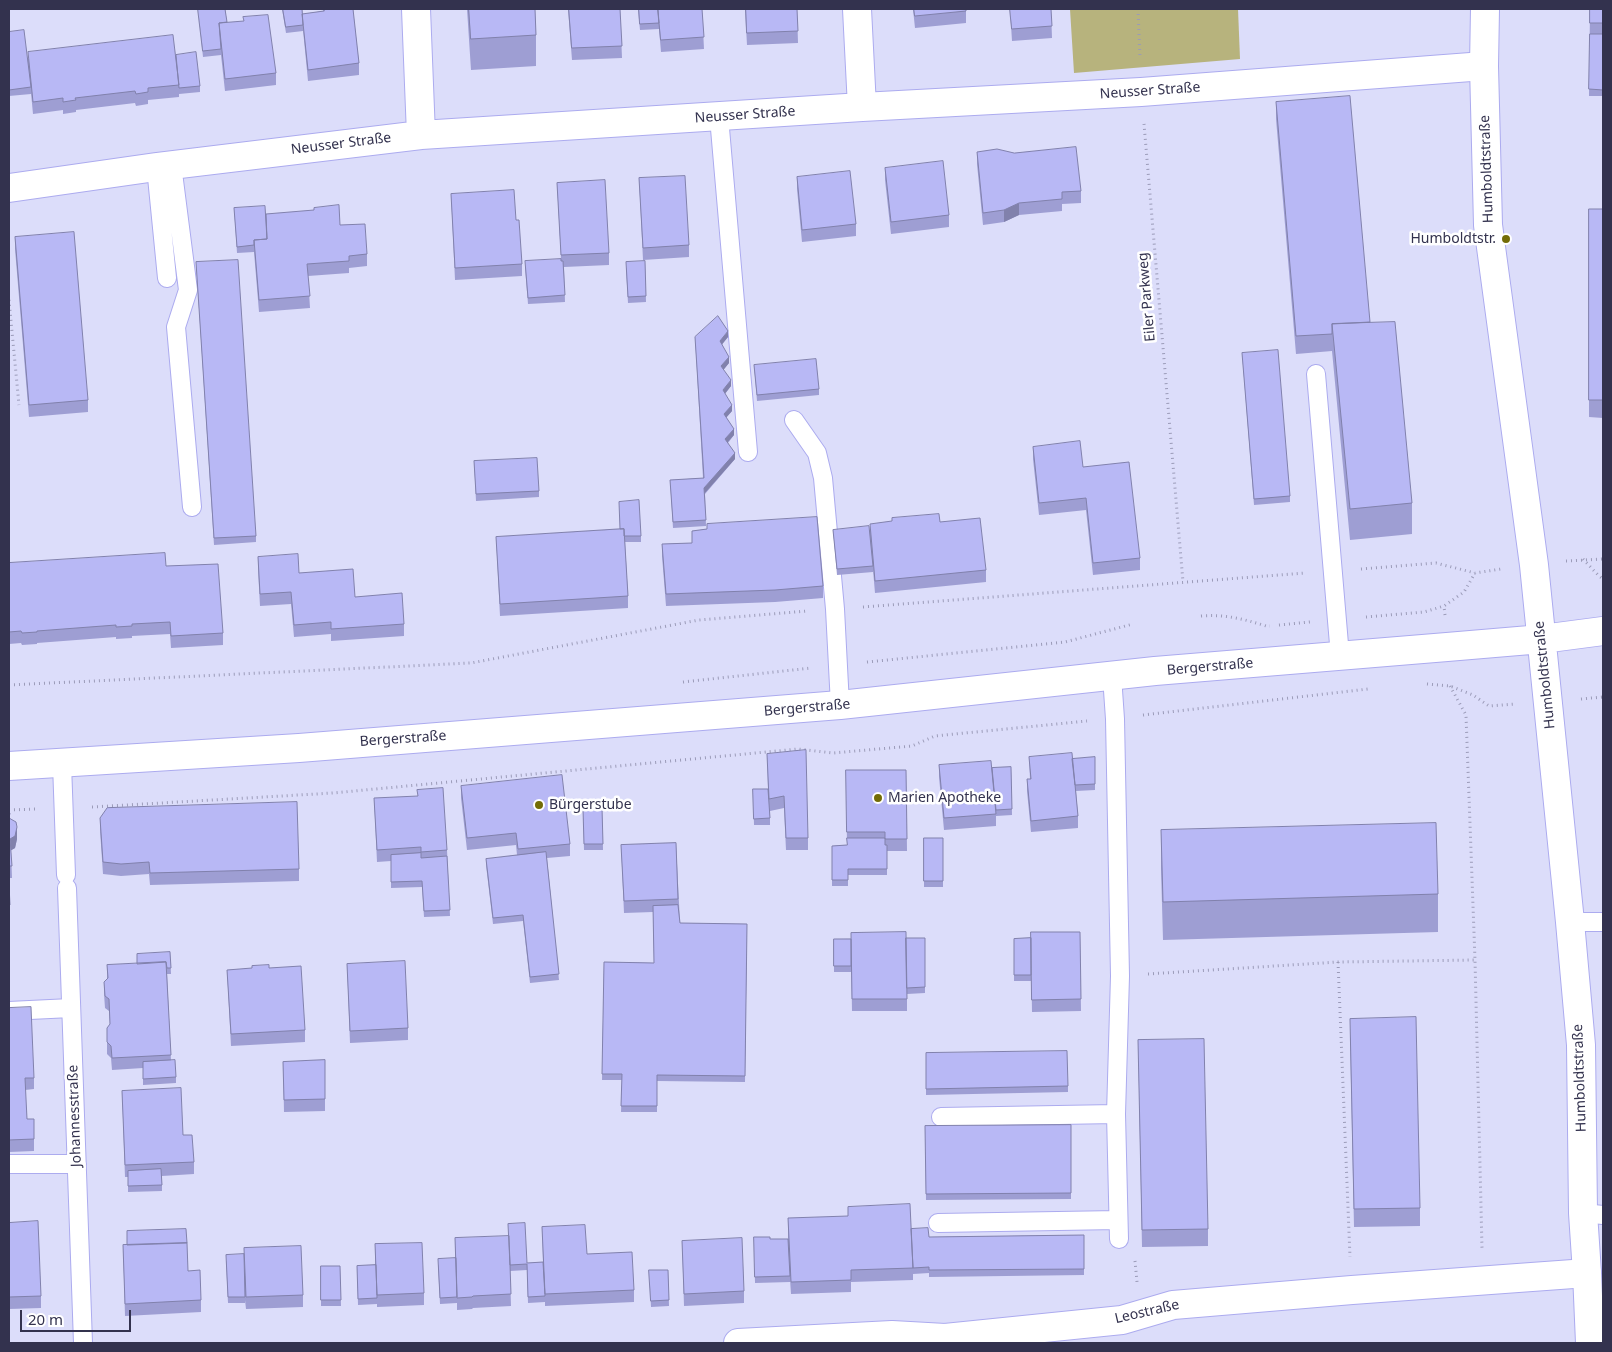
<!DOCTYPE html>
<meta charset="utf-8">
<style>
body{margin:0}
#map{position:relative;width:1612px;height:1352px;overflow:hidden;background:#dcddfa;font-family:"Noto Sans",sans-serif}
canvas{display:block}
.frame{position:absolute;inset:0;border:10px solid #33324e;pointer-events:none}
.scale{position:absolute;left:20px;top:1310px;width:111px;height:22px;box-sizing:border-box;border:2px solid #33324e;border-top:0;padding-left:6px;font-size:15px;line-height:18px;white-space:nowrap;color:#33324e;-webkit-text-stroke:4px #fff;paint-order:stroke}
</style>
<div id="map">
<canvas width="1612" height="1352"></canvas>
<div class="frame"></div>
<div class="scale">20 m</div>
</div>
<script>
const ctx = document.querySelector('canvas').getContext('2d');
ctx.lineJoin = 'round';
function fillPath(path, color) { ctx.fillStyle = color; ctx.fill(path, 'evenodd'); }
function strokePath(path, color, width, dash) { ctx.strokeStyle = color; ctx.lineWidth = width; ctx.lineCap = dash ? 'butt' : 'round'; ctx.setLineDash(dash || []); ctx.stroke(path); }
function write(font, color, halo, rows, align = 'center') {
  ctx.font = font + ' "Noto Sans",sans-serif'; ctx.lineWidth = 5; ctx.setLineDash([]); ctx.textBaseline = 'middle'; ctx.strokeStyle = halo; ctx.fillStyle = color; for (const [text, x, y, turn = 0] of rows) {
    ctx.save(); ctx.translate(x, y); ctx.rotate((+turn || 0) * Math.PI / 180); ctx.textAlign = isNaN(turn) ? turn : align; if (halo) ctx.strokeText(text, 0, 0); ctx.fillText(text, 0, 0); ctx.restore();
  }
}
fillPath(new Path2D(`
 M1070,9H1238L1240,59L1074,73Z`), '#b7b37d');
const lane = new Path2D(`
 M719,117L748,452
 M172,165L188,290L176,327L192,507
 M156,167L167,278
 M1316,374L1340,656
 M794,420L817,453L823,478L835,609L840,705
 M1112,676L1115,719L1120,976L1116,1114L1119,1239
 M62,764L66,875
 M67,888L83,1343
 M1570,922H1603
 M9,1011L71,1008
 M941,1117L1116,1114
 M9,1164H77
 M1583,1213L1603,1215
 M938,1223L1118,1220`);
const street = new Path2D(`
 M416,9L421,135
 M857,9L862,107
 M9,188L156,167L421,135L862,107L1141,92L1484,66
 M738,1343L892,1335L945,1338L1122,1320L1173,1305L1352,1290L1587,1273`);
const secondary = new Path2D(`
 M1485,9L1484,66L1488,225L1534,565L1570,922L1581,1045L1583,1213L1587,1273L1590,1343
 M9,766L299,748L840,705L1155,671L1447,647L1542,639L1603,631`);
strokePath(lane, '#acabef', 20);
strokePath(street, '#acabef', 30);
strokePath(secondary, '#acabef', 30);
strokePath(new Path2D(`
 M1138,9L1140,58
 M1144,124L1183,582
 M9,300L19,405
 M1583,559L1599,576L1603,579
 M1566,561L1603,559
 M1361,569L1436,563L1475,573L1501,569
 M863,607L1305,573
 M1445,615L1444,606L1464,592L1475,573
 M1201,616C1224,614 1244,619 1266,626H1270
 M1366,617L1424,612L1444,606
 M1279,625L1310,622
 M867,662L1065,642L1133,624
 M683,682L811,668
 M1427,684L1450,686L1473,695L1489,706L1515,704
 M9,685L471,663L699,620L807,611
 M1450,686L1466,715L1475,960L1482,1248
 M1581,699L1603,697
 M1143,715L1368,689
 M92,807L333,793L798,749L833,753L912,746L935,736L1087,721
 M9,810L36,809
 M1338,962L1350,1257
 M1148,974L1338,962L1475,960
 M1135,1261L1137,1282`), '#9b9bb8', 3, [1, 4]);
strokePath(lane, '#fff', 18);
strokePath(street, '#fff', 28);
strokePath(secondary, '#fff', 28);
fillPath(new Path2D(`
 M198,9H225L227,22L276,73V85L225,91L221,55L203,57Z
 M282,9H302L303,14L323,11V9H353L359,63V75L308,81L303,30V31L286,33Z
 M467,9H535L536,35V66L471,70Z
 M568,9H620L622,58L572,60Z
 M638,9H702L704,49L661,52L659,29L640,30Z
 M745,9H797L798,43L747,45Z
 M913,9H966V23L915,28Z
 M1010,9H1051L1052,38L1012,41Z
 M1590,9H1603V96H1589Z
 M9,32L28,59L176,55L200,86V92L179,94V97L148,100V104L136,106L135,103L76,110V112L63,114V110L33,114L31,93V94L9,96Z
 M1276,102L1370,322L1412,503V534L1350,540L1332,351L1296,354L1276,119Z
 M977,152L1081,191V203L1062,204V211L1019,215L1004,222L983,225L977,164Z
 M885,168L949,215V227L891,234L885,180Z
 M797,177L856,224V236L802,242L797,189Z
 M639,178L689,245V257L643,260Z
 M557,183L609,253V265L564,267L565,302L528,304L525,267L561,259Z
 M451,194L516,220L522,264V276L455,280Z
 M234,208L266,214L340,225L367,254V266L349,268V273L308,276L310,308L259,312L254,252L237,253Z
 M1589,209H1603V418L1589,417Z
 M15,237L88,400V412L29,417L15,249Z
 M645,261L646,302L628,303L626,268Z
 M196,262L256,536V542L214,545Z
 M695,337H728L722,344L729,363L723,370L731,386L725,394L732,411L726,418L734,435L728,443L735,459L705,494L706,526L673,528L670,480L703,478Z
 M1242,353L1290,496V502L1254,505Z
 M754,365L819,389V395L757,401Z
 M1033,447L1083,467L1140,558V570L1093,575L1086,510L1039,515L1033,459Z
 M474,461L539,491V497L476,501Z
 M940,522L986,570V582L875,593L873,570V572L837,575L833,530H870Z
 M620,529L641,536V542H625L628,596V608L500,616L496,537Z
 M707,529L823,586V598L775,602L666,606L662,556V544L692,543V531Z
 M258,557L355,597L404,624V636L331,641V634L294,637L291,604L260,606L258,569Z
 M9,563L166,566L223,633V645L171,648L170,634L132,636V638L116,639V637L37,643V644L22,645L21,643L9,644Z
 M767,754L808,838V850H786L784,808L770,811V825H754L753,789H768Z
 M1029,757L1072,759L1095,757V790L1076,791L1078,816V828L1031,832L1027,791V779H1030Z
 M939,765L992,768L1011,767L1012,815L996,816V826L944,830L939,777Z
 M846,770H906L907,851H887V875H848V886H832V846L847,845Z
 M461,786L570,844V856L547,858L559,980L530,983L523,921L493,924L486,865V859L517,855L516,845L467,850L461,798Z
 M374,798L447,850L450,916L424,917L422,887L391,888V861L377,862Z
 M602,808L603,850H584L583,809Z
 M9,813L10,818L17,839L15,848L11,850L12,878H9Z
 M100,818L299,869V881L150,885L149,874L121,876L103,874L100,830Z
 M1161,830L1438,894V932L1163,940L1161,869Z
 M924,838H943V887H924Z
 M676,843L680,923L747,924L745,1082L657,1081V1112H621L622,1080H602L604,962L654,963L653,912L624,913L621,845Z
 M9,885L10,917H9Z
 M1080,932L1081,1011L1032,1012L1031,949V981H1014V939L1031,938Z
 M906,938H925V993L907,994V1011H852L851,955V972H834V939Z
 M170,952L171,974H167L171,1061L176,1077V1083L143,1085V1068L112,1070L111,1058L107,1054V1028L110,1025L109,1011L105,1008L104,994V982L107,979V965L137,964Z
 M347,964L408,1028V1040L350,1043Z
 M269,968L305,1030V1042L231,1046L227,970Z
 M9,1008L34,1078V1089L25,1090L27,1119L34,1139V1151L9,1152Z
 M1350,1036L1420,1208V1226L1354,1227Z
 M1138,1040L1208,1229V1246L1142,1247Z
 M926,1053L1068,1086V1092L926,1095Z
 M325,1060V1111L284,1112L283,1062Z
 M122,1091L183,1135L194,1162V1174L162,1176V1191L128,1192V1177H125Z
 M1071,1125V1199L926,1200L925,1126Z
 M788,1218L911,1229L929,1237L1084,1235V1275L929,1277V1273L913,1274V1280L851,1282V1292L791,1294L790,1279V1282L755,1283L754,1237L770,1239H788Z
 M9,1223L41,1296V1308L9,1309Z
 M542,1227L587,1254L634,1290V1302L545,1306V1301V1302L528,1303L527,1270L510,1271L511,1306L473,1308L472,1309L457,1310V1300V1303L440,1304L438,1265L455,1258V1238L527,1263L543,1262Z
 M682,1241L744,1291V1303L684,1306Z
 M375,1244L424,1293V1305L377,1307V1304L358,1305L357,1266L375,1265Z
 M123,1245H127L188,1271L201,1300V1312L125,1316Z
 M226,1261L303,1295V1307L246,1309L245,1300V1303H228Z
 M321,1266H340L341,1306H321Z
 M649,1270H668L669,1306L651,1307Z`), '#9e9ed3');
fillPath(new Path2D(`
 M1019,203V215L1004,222V210Z
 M728,331V337L720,347V341Z
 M729,357V363L721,373V366Z
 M731,380V386L723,396V390Z
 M732,405V411L724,420V414Z
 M734,429V435L725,445V439Z
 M735,453V459L704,494V488Z
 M17,827V839L15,848L10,851V839Z`), '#8181ac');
const building = new Path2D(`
 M198,9H225L227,22L219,23L221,49L203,51Z
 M283,9H302L303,25L286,27Z
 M324,9H353L359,63L308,70L302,14L324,11Z
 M469,9H535L536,35L471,39Z
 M569,9H620L622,46L572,48Z
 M639,9H658L659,23L640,24Z
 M658,9H702L704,37L661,40Z
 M746,9H797L798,31L747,33Z
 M914,9H966V11L915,16Z
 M1010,9H1051L1052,26L1012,29Z
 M1590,9H1603V23H1590Z
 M268,15L276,73L225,79L219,23L244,21L243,17Z
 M24,30L31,87L9,90V32Z
 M1590,34H1603V90L1589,89Z
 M173,35L179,85L148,88V92L136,94L135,91L75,98L76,100L63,102V98L33,102L28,52Z
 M196,52L200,86L179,88L176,55Z
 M1350,96L1370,322L1332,324V334L1296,336L1276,102Z
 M1076,147L1081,191L1062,192V199L1019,203L1004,210L983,213L977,152L997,149L1014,153Z
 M943,161L949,215L891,222L885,168Z
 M850,171L856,224L802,230L797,177Z
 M685,176L689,245L643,248L639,178Z
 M605,180L609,253L561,255L557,183Z
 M514,190L516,220H519L522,264L455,268L451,194Z
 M339,205L340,225L365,224L367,254L349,256V261L307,264L310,296L259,300L254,240L267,239L266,214L314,210V208Z
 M265,206L267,239L254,240V245L237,247L234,208Z
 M1589,209H1603V400H1589Z
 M74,232L88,400L29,405L15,237Z
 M561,259V261H563L565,295L528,298L525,261Z
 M238,260L256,536L214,538L196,262Z
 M645,261L646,296L628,297L626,262Z
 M718,316L728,331L720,341L729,357L721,366L731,380L723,390L732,405L724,414L734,429L725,439L735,453L704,488L706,520L673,522L670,480L704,478L695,337Z
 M1395,322L1412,503L1350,509L1332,324Z
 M1278,350L1290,496L1254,499L1242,353Z
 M816,359L819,389L757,395L754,365Z
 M1080,441L1083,467L1129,462L1140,558L1093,563L1086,498L1039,503L1033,447Z
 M537,458L539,491L476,494L474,461Z
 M639,500L641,536H624V529H620L619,502Z
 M939,514L940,522L980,518L986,570L875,581L870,524L892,521V518Z
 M817,517L823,586L775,590L666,594L662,544L692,543V531L707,529V524Z
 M869,526L873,566L837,569L833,530Z
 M624,529L628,596L500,604L496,537Z
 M165,553L166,566L218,564L223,633L171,636L170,622L132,624V626L116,627V625L37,631V632L22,633L21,631L9,632V563Z
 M298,554L299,573L353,569L355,597L402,593L404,624L331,629V622L294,625L291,592L260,594L258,557Z
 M806,750L808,838H786L784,796L769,799L767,754Z
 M1072,753L1078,816L1031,821L1027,779H1031L1029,757Z
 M1095,757V784L1075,785L1072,759Z
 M991,761L996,814L944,818L939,765Z
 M1011,767L1012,809L996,810L992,768Z
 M846,770H906L907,839H885V832H847Z
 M562,775L570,844L518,849L516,833L467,838L461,786Z
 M443,788L447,850L421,852V847L377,850L374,798L418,796L417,790Z
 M753,789H768L770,818L754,819Z
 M297,802L299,869L150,873L149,862L121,864L103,862L100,818L107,808Z
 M602,808L603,844H584L583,809Z
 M9,813H10L9,818L16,822L17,827L15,836L10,839L12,866H9Z
 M1436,823L1438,894L1163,902L1161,830Z
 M847,838H885V845H887V869H848V880H832V846L847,845Z
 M924,838H943V881H924Z
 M676,843L678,899L624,901L621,845Z
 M546,852L559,974L530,977L523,915L493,918L486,859Z
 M421,853V858L447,856L450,910L424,911L422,881L391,882V855Z
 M9,885L10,905H9Z
 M678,905L680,923L747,924L745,1076L657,1075V1106H621L622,1074H602L604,962L654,963L653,906Z
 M906,932L907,999H852L851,933Z
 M1031,932H1080L1081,999L1032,1000Z
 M906,938H925V987L907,988Z
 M1031,938V975H1014V939Z
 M834,939H851V966H834Z
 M170,952L171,968H167L166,962L137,964V954Z
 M405,961L408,1028L350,1031L347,964Z
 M166,962L171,1055L112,1058L111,1046L107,1042V1028L110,1024L109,999L105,996L104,982L108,978L107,965Z
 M269,965V968L301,966L305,1030L231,1034L227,970L252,968V966Z
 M31,1007L34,1078H25L27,1119H34V1139L9,1140V1008Z
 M1416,1017L1420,1208L1354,1209L1350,1019Z
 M1204,1039L1208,1229L1142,1230L1138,1040Z
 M1067,1051L1068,1086L926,1089V1053Z
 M175,1060L176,1077L143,1079V1062Z
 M325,1060V1099L284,1100L283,1062Z
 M181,1088L183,1135H192L194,1162L125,1165L122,1091Z
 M1071,1125V1193L926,1194L925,1126Z
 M161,1169L162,1185L128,1186V1171Z
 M910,1204L913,1268L851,1270V1280L791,1282L788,1218L848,1216V1207Z
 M38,1221L41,1296L9,1297V1223Z
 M525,1223L527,1263L543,1262L545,1296L528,1297L527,1264L510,1265L508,1224Z
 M585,1225L587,1254L632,1252L634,1290L545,1294L542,1227Z
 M928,1228L929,1237L1084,1235V1269L929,1270V1267L913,1268L911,1229Z
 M186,1229L187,1243L127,1245V1231Z
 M509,1236L511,1294L473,1296L472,1297L457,1298L455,1238Z
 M754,1237H770V1239H788L790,1276L755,1277Z
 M742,1238L744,1291L684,1294L682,1241Z
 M187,1243L188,1271L200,1270L201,1300L125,1304L123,1245Z
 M422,1243L424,1293L377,1295L375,1244Z
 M301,1246L303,1295L246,1297L244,1248Z
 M244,1254L245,1297H228L226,1255Z
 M456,1258L457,1297L440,1298L438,1259Z
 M376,1265L377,1298L358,1299L357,1266Z
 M321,1266H340L341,1300H321Z
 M649,1270H668L669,1300L651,1301Z`);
fillPath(building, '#b8b8f5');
strokePath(building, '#8181ac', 1);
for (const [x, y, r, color] of [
 [1506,239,5,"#736c07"],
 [878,798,5,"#736c07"],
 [539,805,5,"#736c07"]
]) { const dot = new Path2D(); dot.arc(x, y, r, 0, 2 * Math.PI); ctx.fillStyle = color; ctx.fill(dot); strokePath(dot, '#fff', 2); }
write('14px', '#33324e', '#fff', [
 ["Neusser Straße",1150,91,-4],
 ["Neusser Straße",745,115,-4],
 ["Neusser Straße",341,144,-7],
 ["Humboldtstraße",1487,169,-92],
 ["Eiler Parkweg",1147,297,-95],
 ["Bergerstraße",1210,667,-5],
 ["Humboldtstraße",1545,675,-96],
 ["Bergerstraße",807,708,-5],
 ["Bergerstraße",403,739,-4],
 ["Humboldtstraße",1580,1078,-92],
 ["Johannesstraße",75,1116,-92],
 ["Leostraße",1147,1312,-13]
]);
write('14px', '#33324e', '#fff', [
 ["Humboldtstr.",1496,239,"right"],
 ["Marien Apotheke",888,798],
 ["Bürgerstube",549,805]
], 'left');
</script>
